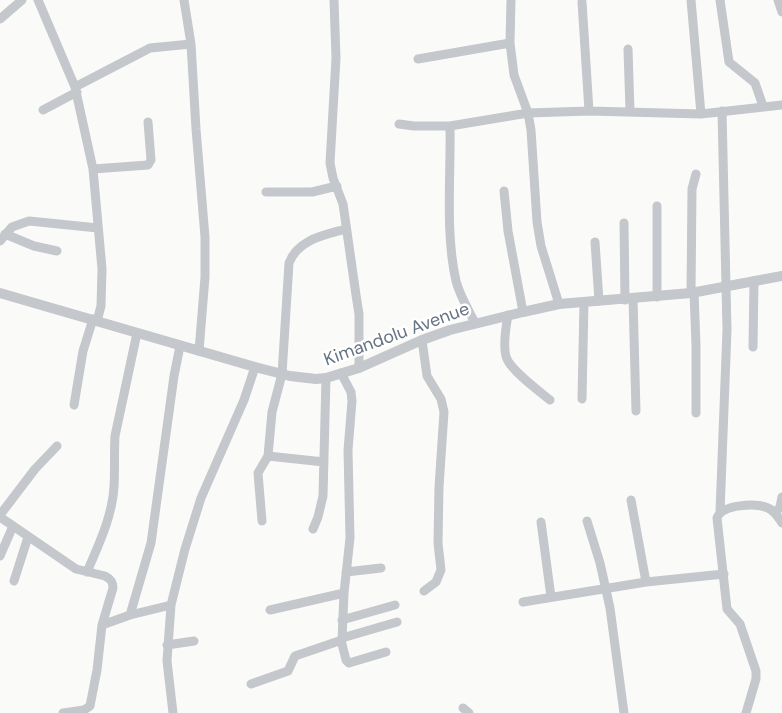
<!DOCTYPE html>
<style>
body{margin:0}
canvas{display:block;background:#fafaf8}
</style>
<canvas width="782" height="713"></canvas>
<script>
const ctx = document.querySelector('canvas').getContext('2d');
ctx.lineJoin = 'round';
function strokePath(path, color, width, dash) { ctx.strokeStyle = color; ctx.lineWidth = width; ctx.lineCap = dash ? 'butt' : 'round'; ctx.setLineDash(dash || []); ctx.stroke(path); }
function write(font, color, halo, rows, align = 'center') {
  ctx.font = font + ' "DM Sans",sans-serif'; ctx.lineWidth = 5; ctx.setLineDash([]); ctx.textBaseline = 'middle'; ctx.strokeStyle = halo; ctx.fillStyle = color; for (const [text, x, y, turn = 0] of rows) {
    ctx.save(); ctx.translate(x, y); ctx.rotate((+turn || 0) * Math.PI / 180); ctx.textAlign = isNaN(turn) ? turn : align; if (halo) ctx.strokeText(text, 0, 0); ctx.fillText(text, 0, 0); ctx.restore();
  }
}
strokePath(new Path2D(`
 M38,0L75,87L93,169L102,269L101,306L97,321
 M184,0L191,44L196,129L205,237V277L199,351
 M334,0L336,58L330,163L333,178L343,204L356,295L359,314V368
 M511,0L510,43L514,75L528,113L531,130L537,222L541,246L559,304
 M691,0L701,114
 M720,0L729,62L755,83L763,106
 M778,0L782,12
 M582,2L589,111
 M0,19L22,0
 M628,49L630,111
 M418,59L510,43
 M75,87L150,48L191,44
 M43,110L77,92
 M399,124L414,126H450L528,113L589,111L701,114L782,105
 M450,126C451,176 445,232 456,281C460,296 468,309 475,323
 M93,169L148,165L151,160L148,122
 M504,191L508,231L523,312
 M266,192H312L337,186
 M624,223L625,300
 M5,234L34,246L57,251
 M0,241L12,227L29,221L98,228
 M595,242L599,301
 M694,292L696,345V413
 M691,293L692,189L696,174
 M657,297V206
 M633,299L636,411
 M508,315C506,326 502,348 507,359C512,371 539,391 550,400
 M422,340L427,376L441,399L444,412L439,487L438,543L441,570L436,582L424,591
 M753,347L754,281
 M582,399L584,302
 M74,405L83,351L93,319
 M268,456L324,462
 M631,500L646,582
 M720,512L727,330L722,111
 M776,512L780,507L782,497
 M0,515L35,469L57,446
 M0,517L76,569L105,576C111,579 113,582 113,588L102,625L97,670L90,706L84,710L63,713
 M262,521L258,473L268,456L272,412L282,374L289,263C298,239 325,235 346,229
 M587,521L600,563L610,608L624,713
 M541,522L551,597
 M313,529L318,517L323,496L326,378
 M0,556L13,526
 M87,572C99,544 112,517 114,487C115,470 114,453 115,436L137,333
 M346,572L381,568
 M14,581L28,537
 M523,602L646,582L724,574
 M270,610L344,593
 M130,615L151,543L174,376L180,346
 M342,620L395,605
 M102,625L130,615L171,605
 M342,638L397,622
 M341,640L346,660L349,663L386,652
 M167,645L194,641
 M251,684L288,671L295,656L342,640L344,593L350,538L348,450L352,401L351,392L341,373
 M463,708L469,713
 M173,713L167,661L171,605L185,549L201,498L244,400L255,367
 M746,713L756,679V671L740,624L727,609L717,518C722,504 756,503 768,508C775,511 778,517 782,523`), '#c4c7cb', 9);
strokePath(new Path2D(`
 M0,293L255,367L290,376L316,379L326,378L359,368L422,340L450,330L523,312L559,304L691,293L782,276`), '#c4c7cb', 10);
write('18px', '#667482', '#fff', [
 ["Kimandolu Avenue",397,335,-20]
]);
</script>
